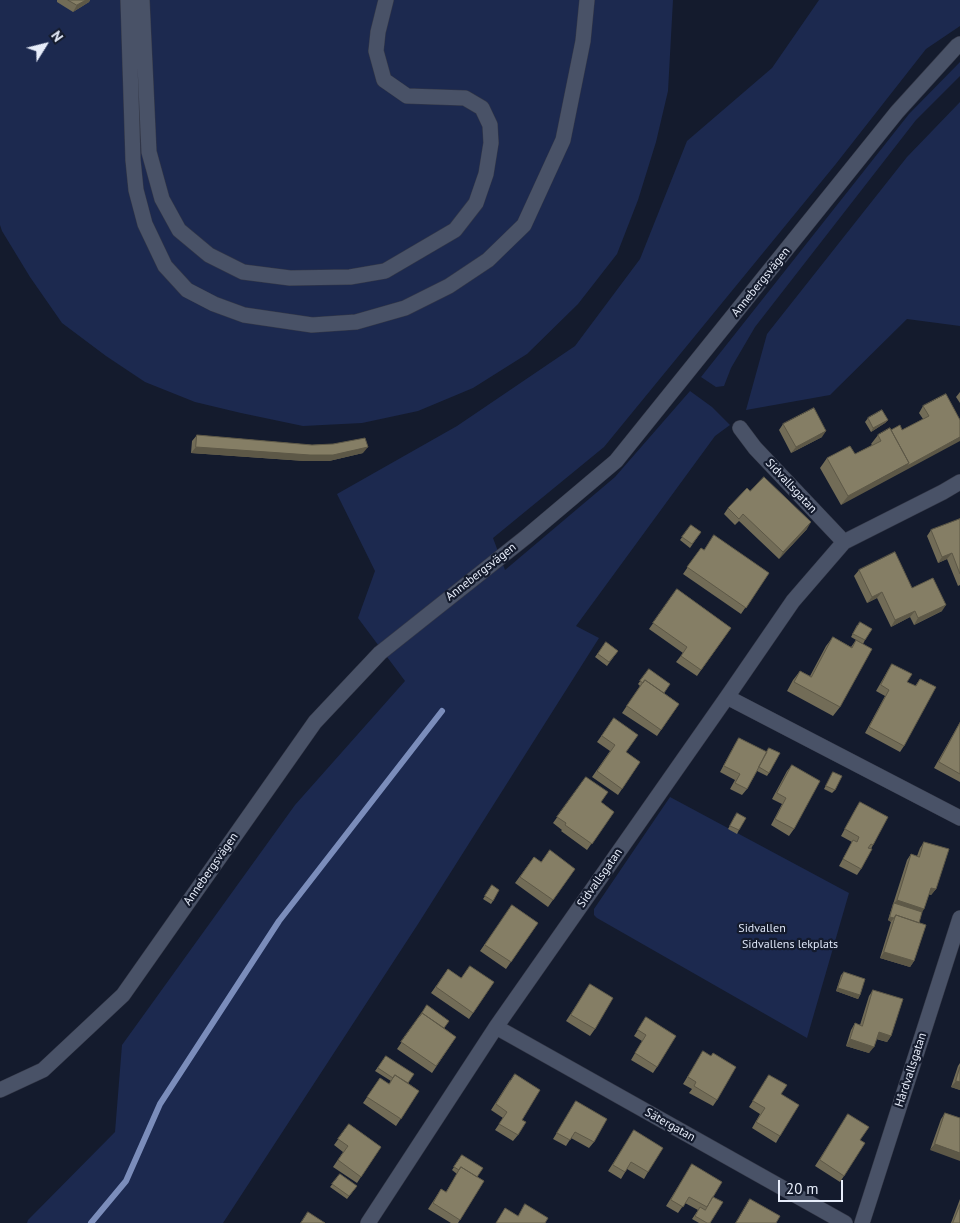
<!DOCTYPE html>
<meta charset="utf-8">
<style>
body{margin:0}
#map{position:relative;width:960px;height:1223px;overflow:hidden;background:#141b2d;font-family:"PT Sans",sans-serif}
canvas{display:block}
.north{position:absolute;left:20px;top:20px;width:50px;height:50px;-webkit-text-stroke:4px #141b2d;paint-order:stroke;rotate:54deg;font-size:14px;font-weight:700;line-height:20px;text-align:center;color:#e7edfa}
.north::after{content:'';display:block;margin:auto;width:18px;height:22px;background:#e7edfa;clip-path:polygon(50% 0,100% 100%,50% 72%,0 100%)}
.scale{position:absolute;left:778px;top:1180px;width:65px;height:22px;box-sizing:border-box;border:2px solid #e7edfa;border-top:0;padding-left:6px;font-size:15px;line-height:18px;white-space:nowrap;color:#e7edfa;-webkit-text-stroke:4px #141b2d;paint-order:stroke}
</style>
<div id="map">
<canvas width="960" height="1223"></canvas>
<div class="north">N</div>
<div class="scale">20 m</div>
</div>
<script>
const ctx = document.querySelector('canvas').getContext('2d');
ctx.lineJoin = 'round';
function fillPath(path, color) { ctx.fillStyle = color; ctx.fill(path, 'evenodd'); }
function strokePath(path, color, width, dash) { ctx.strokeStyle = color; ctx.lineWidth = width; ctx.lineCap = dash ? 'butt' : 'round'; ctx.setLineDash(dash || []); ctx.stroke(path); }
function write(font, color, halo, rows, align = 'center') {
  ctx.font = font + ' "PT Sans",sans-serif'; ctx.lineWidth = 4.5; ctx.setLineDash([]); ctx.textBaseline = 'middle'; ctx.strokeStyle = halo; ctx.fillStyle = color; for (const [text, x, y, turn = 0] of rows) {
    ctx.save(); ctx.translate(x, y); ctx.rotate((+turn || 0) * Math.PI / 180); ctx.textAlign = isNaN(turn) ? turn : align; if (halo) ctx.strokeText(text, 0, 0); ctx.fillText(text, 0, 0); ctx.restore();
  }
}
fillPath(new Path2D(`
 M0,0H673L668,91L656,142L638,200L617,254L578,304L527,354L473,388L418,411L362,423L303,426L241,413L195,402L145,382L106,356L62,323L30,277L2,231L0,225Z
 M819,0H960V26L926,49L835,165L604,447L493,538L505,570L615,477L690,391L712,407L730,425L715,436L576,626L599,638L418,924L223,1223H27L28,1220L115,1132L122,1045L295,805L405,681L358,618L375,571L337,494L457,426L575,346L640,259L687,141L772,68Z
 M960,62V76L916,120L755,327L731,368L724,386L716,387L701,377L909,114Z
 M960,102V326L907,319L830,395L746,410L767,334L907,157Z
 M670,797L849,893L807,1038L597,918L594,915V909Z`), '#1c294f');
strokePath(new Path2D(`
 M91,1223L126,1181L160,1104L279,921L442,711`), '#7b8dbb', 6);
const minor = new Path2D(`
 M128,0L133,160L136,190L145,224L165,266L187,290L214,304L244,315L312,325L356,322L405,308L449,286L488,260L524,225L563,140L583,41L587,0
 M142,0L149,152L162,199L179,230L209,255L243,272L290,278L350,277L385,271L455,230L476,203L486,174L491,143L490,125L482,108L465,98L407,96L384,80L376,51L378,32L386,0
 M740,428L755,448L844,542
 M727,697L960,818
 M496,1027L845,1223
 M0,1090L43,1070L123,995L315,722L380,653L526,537L616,461L897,112L957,46L960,44
 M368,1223L496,1027L727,697L793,601L844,542L943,492L960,482
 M862,1223L960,918`);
strokePath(minor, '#343847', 16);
strokePath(minor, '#495267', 15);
fillPath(new Path2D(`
 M57,0H90L89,2L73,12L57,2Z
 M960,392V403L956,397Z
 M923,406L960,420L841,505L820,468L827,458L855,454L872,445L871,444L878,435L891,430H902L923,419L919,413Z
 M868,418L888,420L885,423L871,432L865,422Z
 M783,424L822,437L791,453L779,430Z
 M197,435L312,445L333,444L363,453L329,461H305L191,453L192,441Z
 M750,491L807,529L779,559L739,521L735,525L724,514L728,508Z
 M960,519V585L958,586L947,559L938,563L927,536L931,530Z
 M691,525L701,532L690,548L680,540Z
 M701,548L704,550L769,573L741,614L683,574Z
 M859,570L912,588L942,611L914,625L910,617L891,627L877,598L867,603L854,576Z
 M677,589L731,628L697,676L676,662L683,653L649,629Z
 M857,625L865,640L863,644L851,637Z
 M833,637L851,647L856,640L840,707L833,716L787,691L793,680L800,671L810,676L826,646Z
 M606,642L618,651L607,666L595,657Z
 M892,664L907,682L915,686L920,679L904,746L900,752L865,733L885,696L876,691L888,670Z
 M649,669L664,693L679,704L657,736L622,713L640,686L638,684Z
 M614,718L626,752L640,762L618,795L592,777L610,751L597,742Z
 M960,722V782L934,768Z
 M739,738L766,752L769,748V773L767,776L757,771L747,789L742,795L730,789L735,780L720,772L735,744Z
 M792,765L794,829L789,836L771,825L782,804L772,799L787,771Z
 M833,772L835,790L832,793L824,789Z
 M586,777L601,802L614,812L587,850L561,831L562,830L553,823Z
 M860,802L873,845L861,869L857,875L839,866L852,842L841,836L856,808Z
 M735,816L739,830L737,834L728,829Z
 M924,842L936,889L931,895L929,894L922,912L919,923L914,961L910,967L880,958L891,922L888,920L907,860L911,854L917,856L920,848Z
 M534,857L541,862L575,869L548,907L515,883Z
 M492,885L493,901L491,904L483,899Z
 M512,905L538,923L506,969L480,951Z
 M448,969L461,978L494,982L469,1019L431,993Z
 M844,972L860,995L858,999L836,991L841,975Z
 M590,984L595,1029L590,1036L566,1021Z
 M873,990L891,1036L887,1042L876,1039L869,1053L846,1046L851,1030L855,1023L860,1025L869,996Z
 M427,1005L444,1028L456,1037L432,1073L397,1049Z
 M646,1017L657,1067L653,1073L631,1060L642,1041L634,1036Z
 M703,1051L717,1100L713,1106L689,1093L692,1089L683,1084Z
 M386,1056L408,1083L419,1091L396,1126L363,1103L380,1078L389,1084L391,1081L375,1071Z
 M960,1063V1090L951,1087L958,1066Z
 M769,1075L781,1094L780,1136L776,1143L752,1128L760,1114L749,1107Z
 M510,1080L522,1120L518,1135L513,1141L495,1130L503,1118L491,1110Z
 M576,1101L594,1142L589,1148L571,1138L566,1146L553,1139Z
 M945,1113L960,1118L930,1150L941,1119Z
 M848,1114L860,1140L844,1176L840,1182L815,1166Z
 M349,1124L381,1147L357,1183L333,1167L343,1152L334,1145Z
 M634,1130L648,1172L644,1179L627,1169L621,1179L608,1171Z
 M462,1155L477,1177L484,1181L458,1223H451L428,1209L441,1189L446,1192L457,1174L452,1170Z
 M692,1164L713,1197L710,1223H699L692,1219L698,1210L685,1203L678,1213L666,1206Z
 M340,1174L357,1186L347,1199L330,1187Z
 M960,1199V1223H951Z`), '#726c57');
fillPath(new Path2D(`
 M86,0H90L89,2L73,12L77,5Z
 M888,420L885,423L871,432L873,428Z
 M826,431L822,437L791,453L796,447Z
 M960,437V441L841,505L848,496L909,463Z
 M196,447H368L363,453L329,461H305L191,453Z
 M811,522L807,529L779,559L783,552Z
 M952,553L947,559L938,563L942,557Z
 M882,592L877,598L867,603L872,597Z
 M946,605L942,611L914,625L918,618Z
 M915,611L910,617L891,627L895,620Z
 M931,888L936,889L931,895L927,894Z
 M897,900L924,909L920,916L894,903Z
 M890,917L894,918L891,922L888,920Z
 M884,952L914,961L910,967L880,958Z
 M838,988L860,995L858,999L836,991Z
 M879,1032L891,1036L887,1042L874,1038Z
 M850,1039L874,1047L869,1053L846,1046Z
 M956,1081L960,1082V1090L951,1087Z
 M935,1144L960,1153V1161L930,1150Z`), '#5d5847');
const building = new Path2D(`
 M68,0H86L77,5Z
 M946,394L960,420V437L907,466L909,463L891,430L900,425L902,430L929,416L923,406Z
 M814,408L826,431L796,447L783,424Z
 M882,410L888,420L873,428L868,418Z
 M890,428L909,463L848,496L827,458L850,446L855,454L881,441L878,435Z
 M197,435L312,445L333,444L365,438L368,447L333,455H310L196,447Z
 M764,477L811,522L783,552L743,514L739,519L728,508L747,488L750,491Z
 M960,519V574L952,553L942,557L931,530Z
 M691,525L701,532L692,544L682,537Z
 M714,535L769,573L746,608L687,567L701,548L704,550Z
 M895,552L912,588L933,578L946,605L918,618L915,611L895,620L882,592L872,597L859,570Z
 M677,589L731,628L701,670L681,656L687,647L653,623Z
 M860,622L872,629L865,640L853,634Z
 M833,637L852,648L856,640L872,649L840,707L794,682L800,671L811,677Z
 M606,642L618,651L609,662L598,654Z
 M892,664L912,674L907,682L916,686L920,679L936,687L904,746L869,727L889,690L881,685Z
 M649,669L670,684L664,693L645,680L643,683L640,681Z
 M645,680L679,704L661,730L627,706Z
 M614,718L638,735L626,752L640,762L622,789L597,771L615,745L602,736Z
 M960,723V774L939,762Z
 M739,738L767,752L747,789L735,783L740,774L724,766Z
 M769,748L780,753L769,773L759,767Z
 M792,765L820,781L794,829L775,819L786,798L777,793Z
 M833,772L842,776L835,790L826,786Z
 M586,777L608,792L601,802L614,812L592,844L565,825L566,823L557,817Z
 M860,802L888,817L873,845L871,844L868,848L872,849L861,869L843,859L853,840L857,842L859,837L845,829Z
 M737,813L746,818L739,830L730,826Z
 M924,842L949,849L936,889L931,888L924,909L897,900L911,854L919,857Z
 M550,850L575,869L553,900L520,877L534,857L541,862Z
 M492,885L499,890L493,901L485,896Z
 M894,903L922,912L919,923L896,915L894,918L890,917Z
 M512,905L538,923L511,962L485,945Z
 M896,915L926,925L914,961L884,952Z
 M470,966L494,982L473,1013L436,987L448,969L461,978Z
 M844,972L865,979L860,995L838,988Z
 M590,984L613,998L595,1029L571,1015Z
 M873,990L903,999L891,1036L879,1032L874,1047L850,1039L855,1023L862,1026Z
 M427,1005L449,1021L444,1028L422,1013L420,1016Z
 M422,1013L456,1037L436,1066L401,1042Z
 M646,1017L676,1036L657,1067L635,1053L646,1035L638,1030Z
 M703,1051L711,1056L713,1053L736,1067L717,1100L694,1086L696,1082L688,1077Z
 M386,1056L414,1074L408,1083L395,1075L393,1078L378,1068Z
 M960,1067V1082L956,1081Z
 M515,1074L540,1090L522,1120L526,1122L518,1135L499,1124L507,1112L496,1104Z
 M395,1075L419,1091L401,1119L367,1097L380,1078L389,1084Z
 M769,1075L787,1085L781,1094L799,1105L780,1136L756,1122L765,1108L753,1101Z
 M576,1101L607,1119L594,1142L575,1132L570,1140L557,1133Z
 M945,1113L960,1118V1153L935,1144Z
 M848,1114L869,1127L860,1140L865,1143L844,1176L820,1160Z
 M349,1124L381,1147L361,1177L338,1160L348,1146L338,1139Z
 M634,1130L663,1148L648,1172L631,1162L625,1172L613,1165Z
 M462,1155L483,1168L477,1177L461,1167L459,1170L454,1167Z
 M692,1164L722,1182L707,1207L689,1197L683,1207L671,1200Z
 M461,1167L484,1181L460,1220L433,1203L441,1189L446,1192Z
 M340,1174L357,1186L349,1196L332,1184Z
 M713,1197L723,1202L710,1223H707L695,1216L700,1207L705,1210Z
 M750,1199L780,1216L776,1223H736Z
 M525,1204L548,1218L545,1223H496L505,1208L518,1216Z
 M960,1205V1223H953Z
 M308,1212L325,1223H301Z`);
fillPath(building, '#857e65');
strokePath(building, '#5d5847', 1);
write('12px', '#e7edfa', '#141b2d', [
 ["Annebergsvägen",761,282,-51],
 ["Sidvallsgatan",791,486,47],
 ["Annebergsvägen",481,572,-38],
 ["Annebergsvägen",211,869,-55],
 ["Sidvallsgatan",600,878,-55],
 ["Hårdvallsgatan",911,1070,-72],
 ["Sätergatan",670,1125,29]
]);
write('12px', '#dce4f5', '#141b2d', [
 ["Sidvallen",762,929],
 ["Sidvallens lekplats",790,945]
]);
</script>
